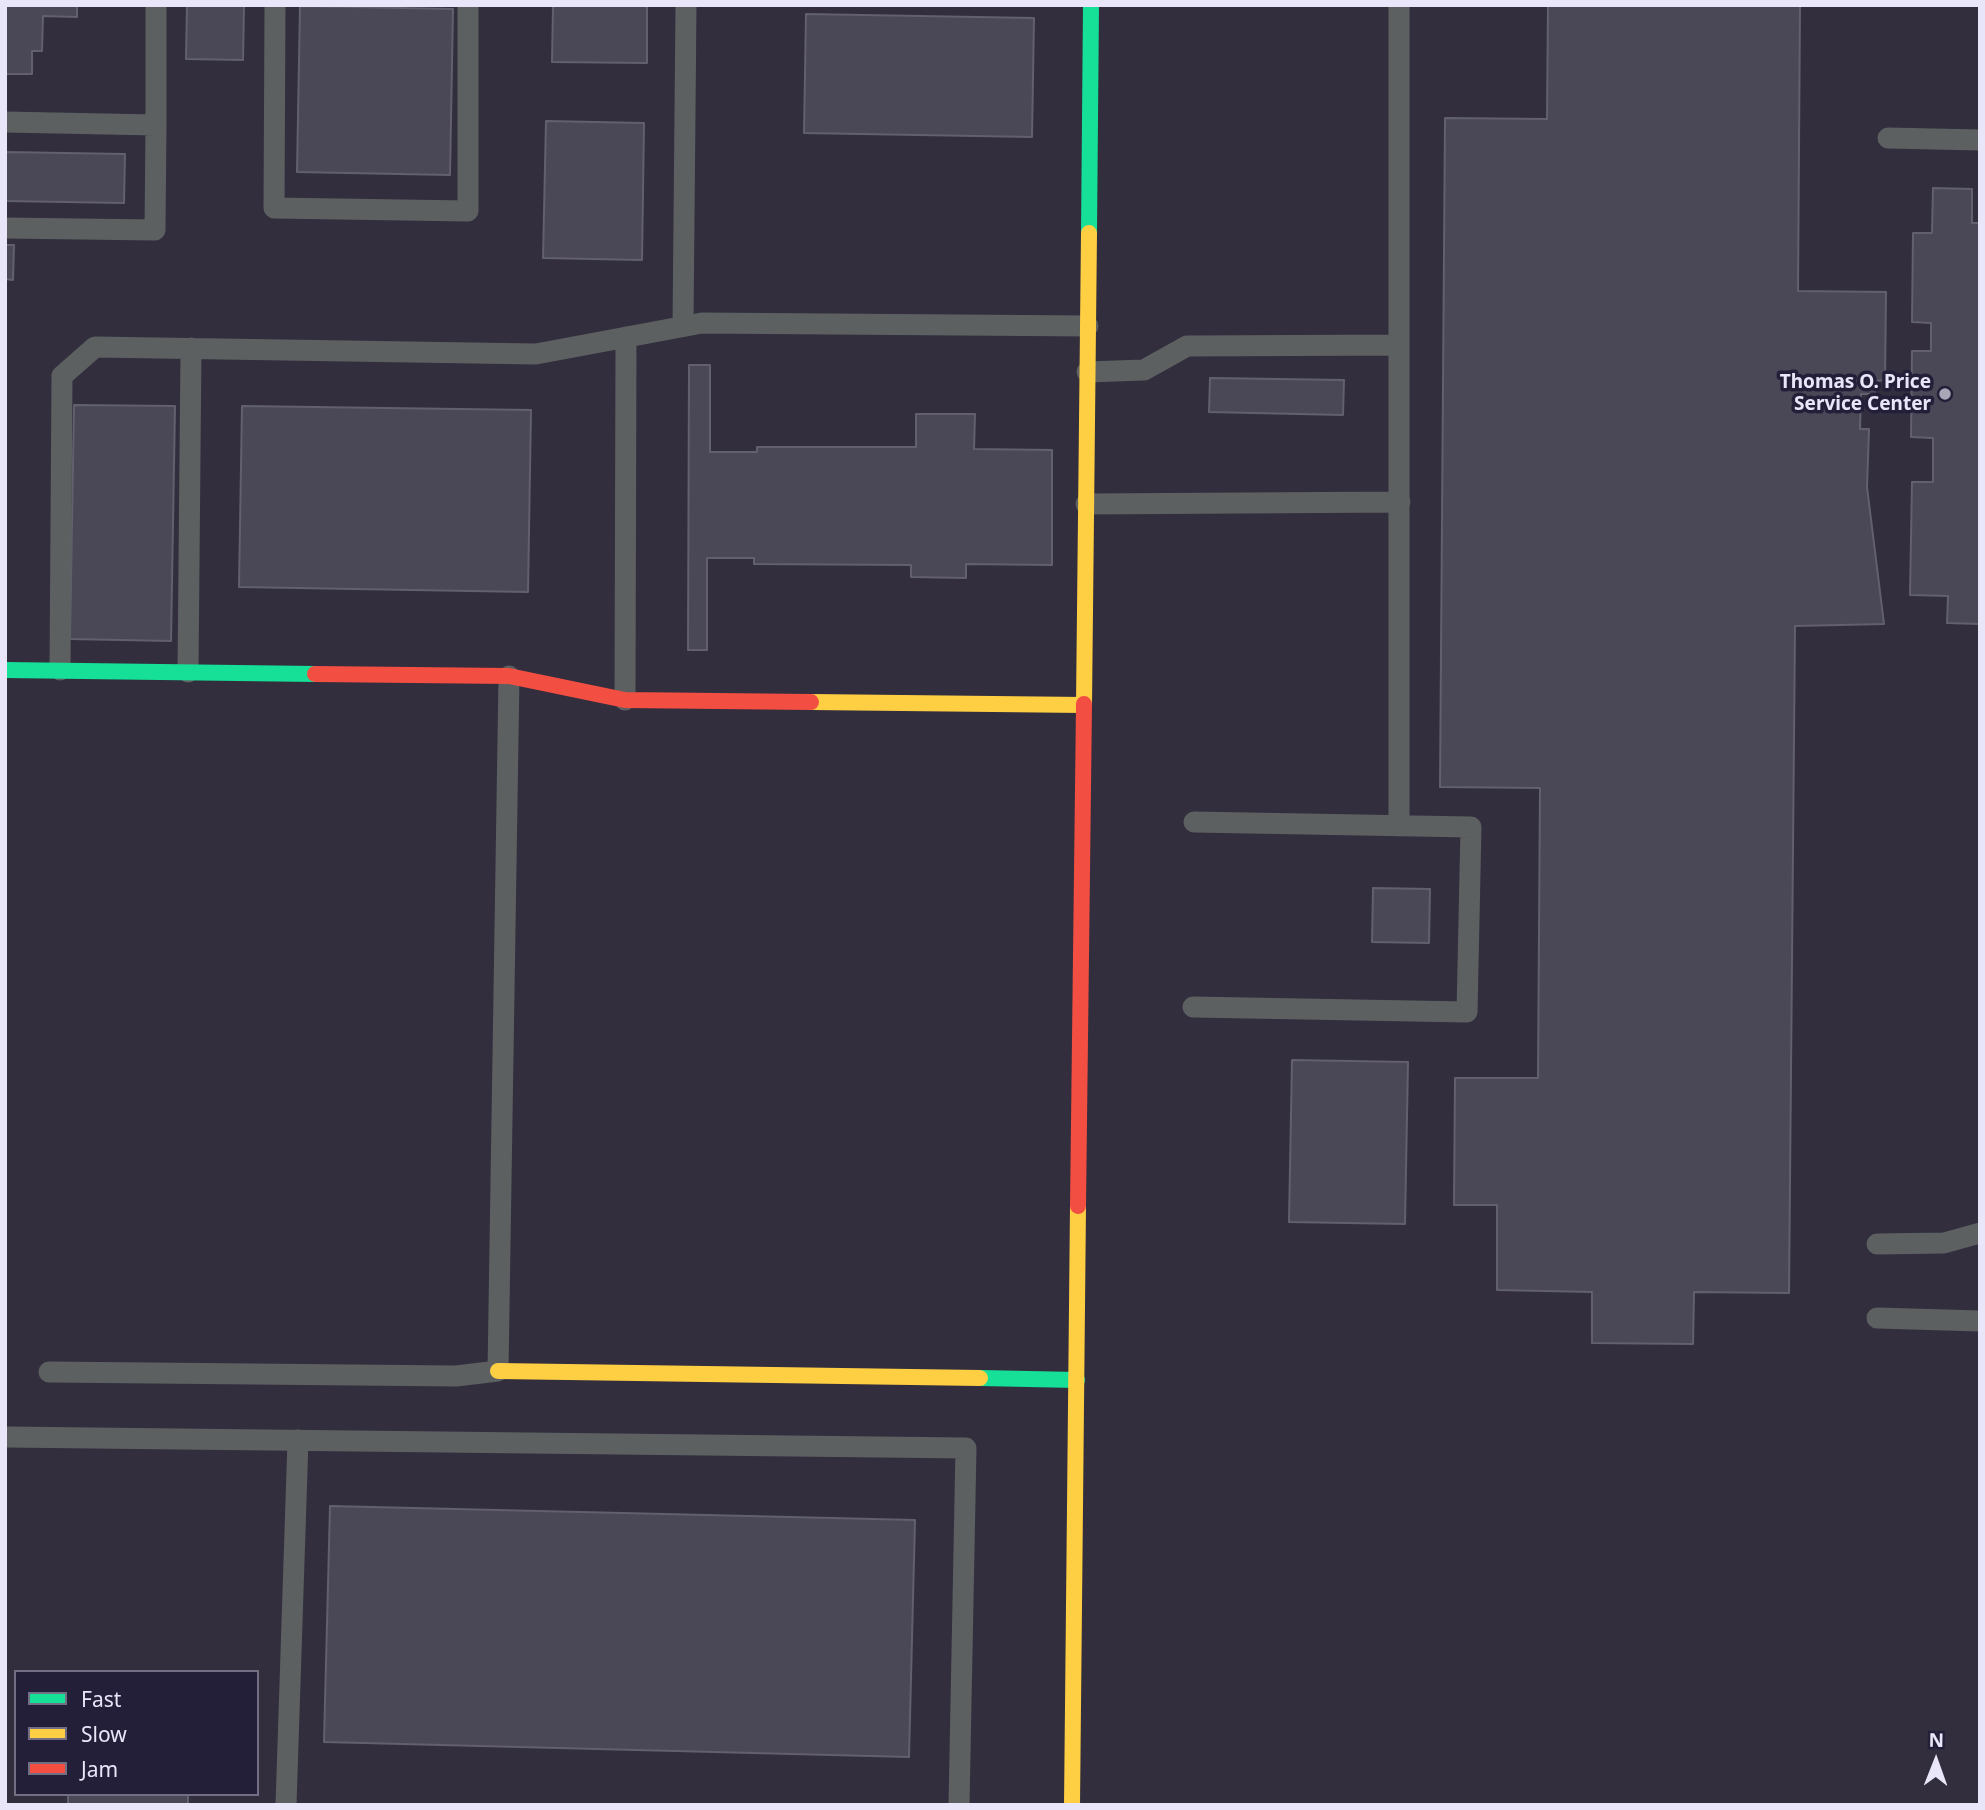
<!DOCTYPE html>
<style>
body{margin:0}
#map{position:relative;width:1985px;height:1810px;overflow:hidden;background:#322e3e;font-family:"Noto Sans",sans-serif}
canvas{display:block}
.frame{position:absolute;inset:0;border:7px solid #e8e6f8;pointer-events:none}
.legend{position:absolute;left:14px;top:1670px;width:245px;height:126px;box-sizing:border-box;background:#241f39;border:2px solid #726f85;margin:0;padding:9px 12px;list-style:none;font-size:21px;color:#e8e6f8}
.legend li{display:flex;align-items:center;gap:14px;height:35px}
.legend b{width:35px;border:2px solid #726f85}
.north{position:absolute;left:1901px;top:1726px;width:70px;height:70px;-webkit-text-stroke:5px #241f39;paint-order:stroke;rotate:1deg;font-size:19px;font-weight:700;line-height:28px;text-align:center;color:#e8e6f8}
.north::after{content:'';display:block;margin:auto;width:24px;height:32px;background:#e8e6f8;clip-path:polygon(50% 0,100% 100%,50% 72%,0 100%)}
</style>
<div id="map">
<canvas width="1985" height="1810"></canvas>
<div class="frame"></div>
<ul class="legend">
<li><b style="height:9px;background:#16e098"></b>Fast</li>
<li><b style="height:9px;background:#ffcf43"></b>Slow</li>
<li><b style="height:9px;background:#f24e42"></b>Jam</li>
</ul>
<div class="north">N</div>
</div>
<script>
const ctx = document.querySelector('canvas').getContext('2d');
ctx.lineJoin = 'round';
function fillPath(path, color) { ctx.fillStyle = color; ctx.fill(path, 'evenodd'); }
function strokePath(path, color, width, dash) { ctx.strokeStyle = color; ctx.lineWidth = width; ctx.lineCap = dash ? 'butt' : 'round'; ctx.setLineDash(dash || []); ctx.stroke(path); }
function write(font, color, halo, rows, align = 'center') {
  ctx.font = font + ' "Noto Sans",sans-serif'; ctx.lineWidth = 7; ctx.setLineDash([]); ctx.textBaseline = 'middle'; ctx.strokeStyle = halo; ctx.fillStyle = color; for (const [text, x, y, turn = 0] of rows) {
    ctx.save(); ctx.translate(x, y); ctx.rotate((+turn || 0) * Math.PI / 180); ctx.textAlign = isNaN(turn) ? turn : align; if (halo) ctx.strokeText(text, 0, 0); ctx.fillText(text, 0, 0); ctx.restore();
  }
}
const building = new Path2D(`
 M5,5H77V17L43,16L42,51H32V74H5Z
 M187,5H244L243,60L186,59Z
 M553,5H647V63L552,62Z
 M1548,5H1800L1798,291L1886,292L1885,380L1875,381V394H1861L1860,429H1869L1867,487L1884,624L1795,626L1789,1293L1694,1292L1693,1344L1592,1343V1292L1497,1290V1205H1454L1455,1078H1538L1540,788L1440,787L1445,118L1547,119Z
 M300,6L453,9L450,175L297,172Z
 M806,14L1034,18L1032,137L804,133Z
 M546,121L644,123L642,260L543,258Z
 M5,152L125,154L124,203L5,201Z
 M1933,188L1972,189V223H1980V624L1947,623L1948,596L1910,595L1912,482H1933V438L1911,437L1912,351H1931V323L1912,322L1913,233H1932Z
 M5,245H14L13,280L5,279Z
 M689,365H710V452H757V447H916V414H975L974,449L1052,450V565L966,564V578L911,577V565L754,564V558H707V650H688Z
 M1210,378L1344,380L1343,415L1209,412Z
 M74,405L175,406L171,641L70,639Z
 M242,406L531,410L528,592L239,587Z
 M1373,888L1430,889L1429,943L1372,942Z
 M1292,1060L1408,1062L1405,1224L1289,1222Z
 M330,1506L915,1520L909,1757L324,1742Z
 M68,1794H188V1805H68Z`);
fillPath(building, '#4a4856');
strokePath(building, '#62606d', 2);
strokePath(new Path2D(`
 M275,5L274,208L468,211V5
 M1399,5V826
 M5,122L156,125V5
 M1888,138L1980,140
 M5,228L155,230L156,125
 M683,326L686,5
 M1087,372L1144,370L1187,346L1399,345
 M1086,504L1400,502
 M60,670L62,376L95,347L536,354L702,323L1088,326
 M188,672L191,348
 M625,700L626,337
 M1193,1007L1467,1012L1471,827L1194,822
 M1877,1244L1944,1243L1980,1233
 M1877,1318L1980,1321
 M49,1372L456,1376L498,1371L509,676
 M5,1437L966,1448L959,1805
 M286,1805L298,1440`), '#5c6060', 21);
strokePath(new Path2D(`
 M1089,233L1091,5
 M5,670L315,674
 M980,1378L1077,1380`), '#16e098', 16);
strokePath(new Path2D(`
 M811,702L1084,705
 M1084,704L1089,233
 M498,1371L980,1378
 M1072,1805L1078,1206`), '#ffcf43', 16);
strokePath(new Path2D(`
 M315,674L509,676L625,700L811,702
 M1078,1206L1084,704`), '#f24e42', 16);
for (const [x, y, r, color] of [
 [1945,394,7,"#a8a6b7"]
]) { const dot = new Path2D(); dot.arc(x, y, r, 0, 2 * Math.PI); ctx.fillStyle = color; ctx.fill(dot); strokePath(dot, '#241f39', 2.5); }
write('bold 19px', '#e8e6f8', '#241f39', [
 ["Thomas O. Price",1931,383],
 ["Service Center",1931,405]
], 'right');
</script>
